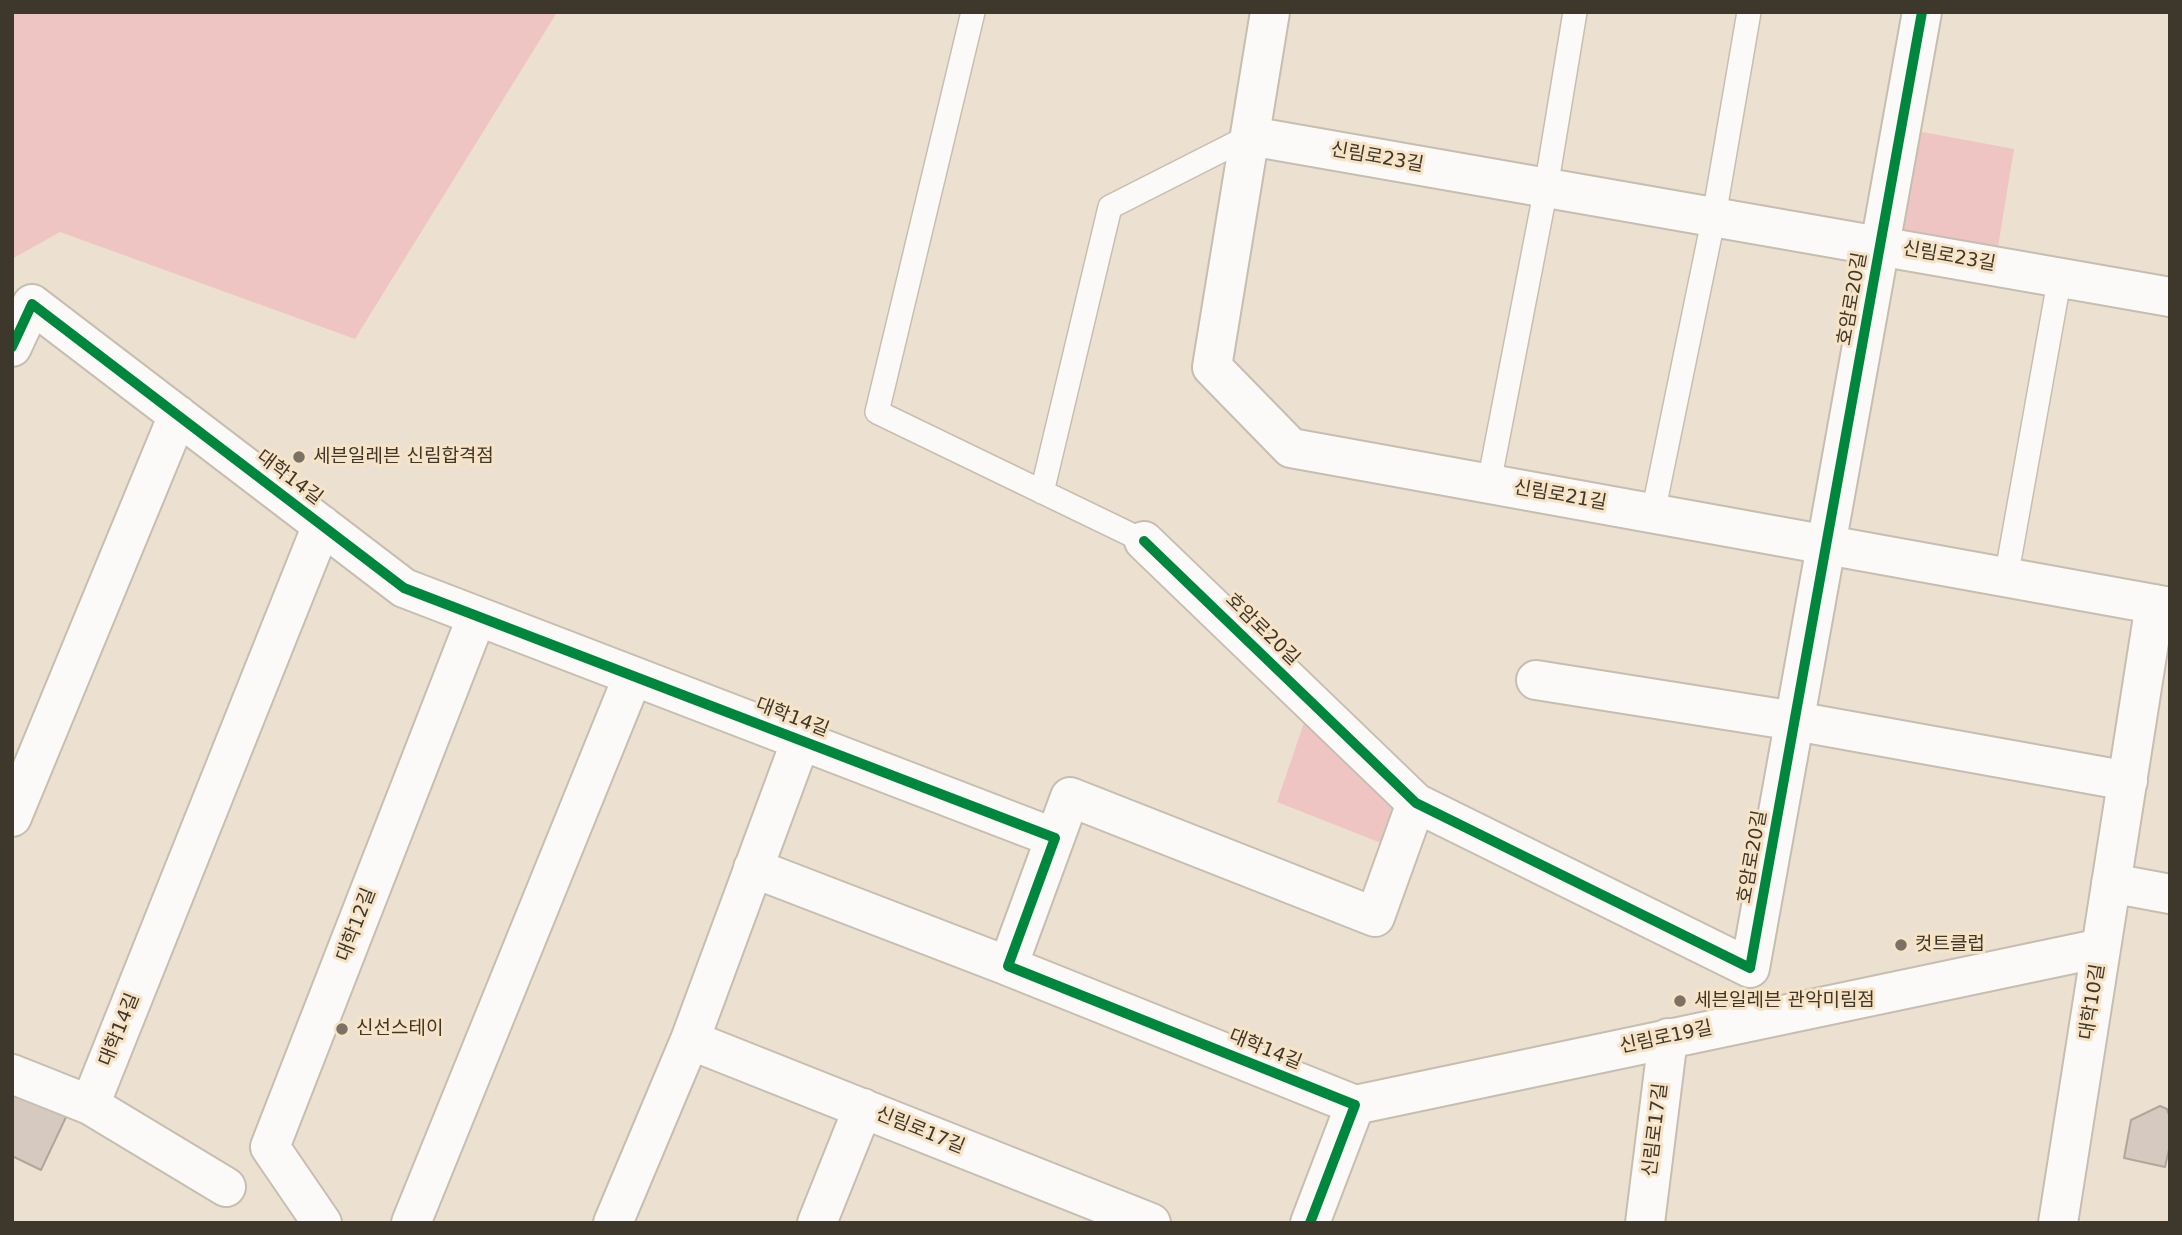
<!DOCTYPE html>
<meta charset="utf-8">
<style>
body{margin:0}
#map{position:relative;width:2182px;height:1235px;overflow:hidden;background:#ece1d0;font-family:"DejaVu Sans",sans-serif}
canvas{display:block}
.frame{position:absolute;inset:0;border:14px solid #3e372b;pointer-events:none}
</style>
<div id="map">
<canvas width="2182" height="1235"></canvas>
<div class="frame"></div>
</div>
<script>
const ctx = document.querySelector('canvas').getContext('2d');
ctx.lineJoin = 'round';
function fillPath(path, color) { ctx.fillStyle = color; ctx.fill(path, 'evenodd'); }
function strokePath(path, color, width, dash) { ctx.strokeStyle = color; ctx.lineWidth = width; ctx.lineCap = dash ? 'butt' : 'round'; ctx.setLineDash(dash || []); ctx.stroke(path); }
function write(font, color, halo, rows, align = 'center') {
  ctx.font = font + ' "DejaVu Sans","Noto Sans KR",sans-serif'; ctx.lineWidth = 6; ctx.setLineDash([]); ctx.textBaseline = 'middle'; ctx.strokeStyle = halo; ctx.fillStyle = color; for (const [text, x, y, turn = 0] of rows) {
    ctx.save(); ctx.translate(x, y); ctx.rotate((+turn || 0) * Math.PI / 180); ctx.textAlign = isNaN(turn) ? turn : align; if (halo) ctx.strokeText(text, 0, 0); ctx.fillText(text, 0, 0); ctx.restore();
  }
}
fillPath(new Path2D(`
 M12,12H552L556,14L355,339L60,232L12,259Z
 M1901,128L2014,149L1995,265L1880,245Z
 M1311,702L1416,803L1399,850L1277,802Z`), '#eec5c3');
const building = new Path2D(`
 M17,1091L67,1115L41,1170L12,1156V1098Z
 M2160,1106L2167,1109L2170,1118V1145L2165,1167L2124,1158L2131,1120Z`);
fillPath(building, '#d6cac0');
strokePath(building, '#b0a69b', 2);
const lane = new Path2D(`
 M973,12L877,412L1144,541
 M1489,483L1546,188L1575,12
 M1042,492L1110,207L1250,136
 M1653,513L1714,216L1749,12
 M2006,578L2060,276`);
const street = new Path2D(`
 M1270,12L1212,367L1291,448L2170,607
 M1250,136L2170,297
 M12,347L32,304L404,588L1055,838L1008,966L1355,1105L1310,1223
 M1144,541L1416,803L1750,968L1922,12
 M1536,680L1795,721L2128,781
 M12,817L178,415
 M1055,838L1070,797L1375,917L1416,803
 M753,868L1008,966
 M2111,883L2170,894
 M690,1040L1151,1223
 M12,1074L90,1105L226,1187
 M90,1105L322,525
 M1355,1105L2101,948
 M322,1223L270,1147L477,616
 M411,1223L633,676
 M613,1223L690,1040L801,740
 M817,1223L863,1108
 M1645,1223L1668,1038
 M2058,1223L2155,604`);
strokePath(lane, '#c6beb0', 26);
strokePath(street, '#c6beb0', 42);
strokePath(lane, '#fcfaf8', 23);
strokePath(street, '#fcfaf8', 38);
strokePath(new Path2D(`
 M12,347L32,304L404,588L1055,838L1008,966L1355,1105L1310,1223
 M1144,541L1416,803L1750,968L1922,12`), '#00873e', 10);
for (const [x, y, r, color] of [
 [299,457,7,"#7b7265"],
 [1901,945,7,"#7b7265"],
 [1680,1001,7,"#7b7265"],
 [342,1029,7,"#7b7265"]
]) { const dot = new Path2D(); dot.arc(x, y, r, 0, 2 * Math.PI); ctx.fillStyle = color; ctx.fill(dot); strokePath(dot, '#f7e3c5', 2.5); }
write('19px', '#3e372b', '#f7e3c5', [
 ["신림로23길",1377,158,10],
 ["신림로23길",1949,257,10],
 ["호암로20길",1853,299,-80],
 ["대학14길",289,478,37],
 ["신림로21길",1560,496,10],
 ["호암로20길",1262,630,44],
 ["대학14길",792,718,21],
 ["호암로20길",1753,857,-80],
 ["대학12길",357,925,-69],
 ["대학10길",2093,1002,-81],
 ["대학14길",120,1030,-68],
 ["신림로19길",1666,1038,-12],
 ["대학14길",1265,1050,22],
 ["신림로17길",1656,1130,-83],
 ["신림로17길",920,1131,22]
]);
write('19px', '#3e372b', '#f7e3c5', [
 ["세븐일레븐 신림합격점",313,457],
 ["컷트클럽",1915,945],
 ["세븐일레븐 관악미림점",1694,1001],
 ["신선스테이",356,1029]
], 'left');
</script>
